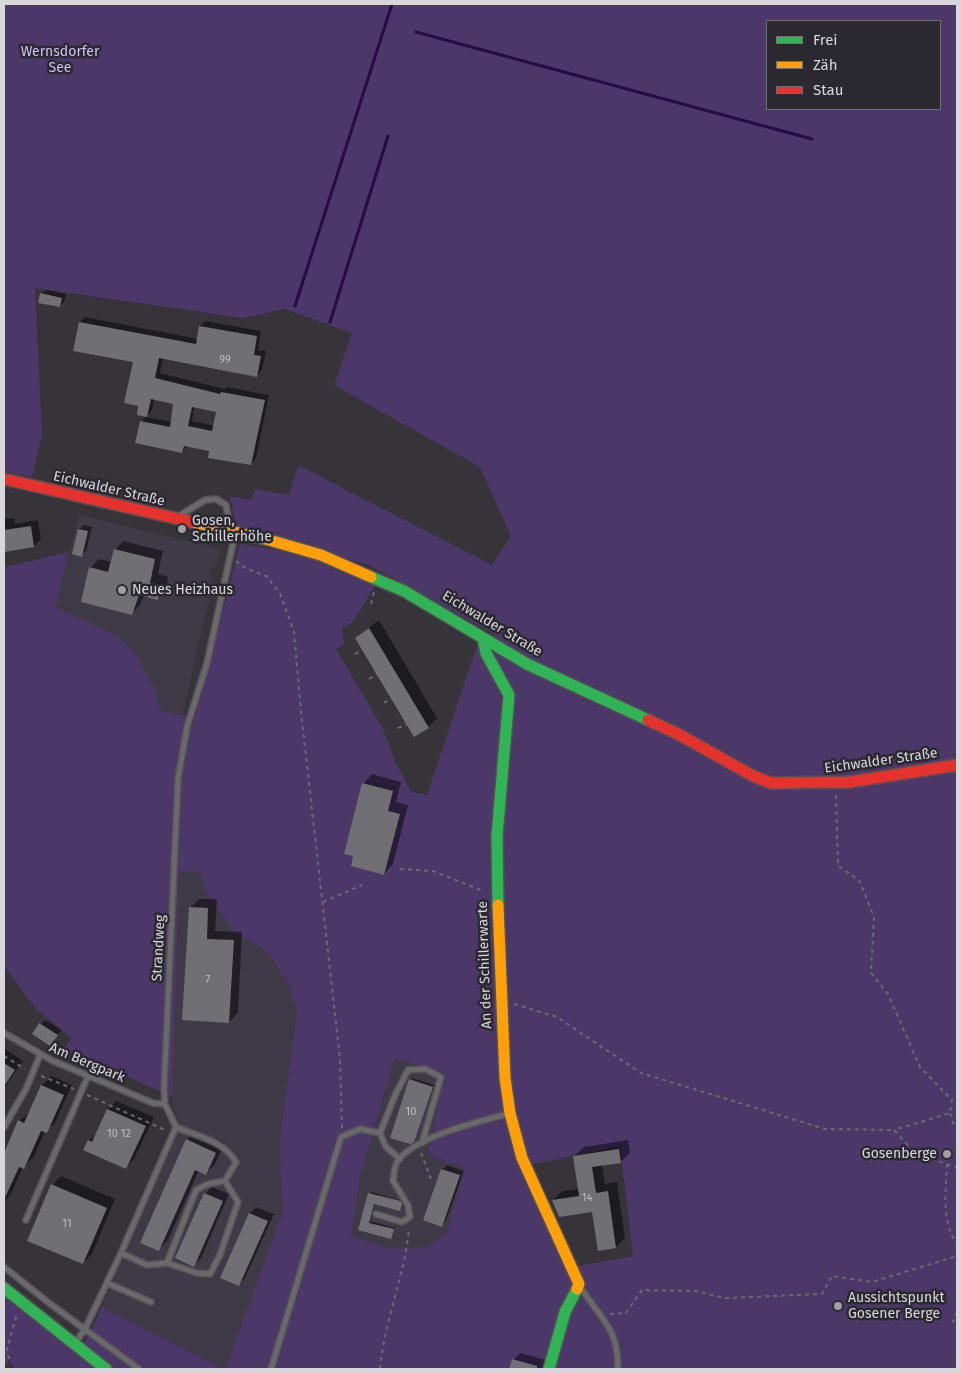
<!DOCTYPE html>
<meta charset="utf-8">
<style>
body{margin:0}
#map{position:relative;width:961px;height:1373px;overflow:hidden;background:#363439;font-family:"Fira Sans",sans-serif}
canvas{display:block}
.frame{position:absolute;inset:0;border:5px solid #d8d7db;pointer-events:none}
.legend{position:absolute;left:766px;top:20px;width:175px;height:90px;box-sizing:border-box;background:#2b2930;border:1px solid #706f74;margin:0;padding:6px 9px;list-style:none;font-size:15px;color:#d8d7db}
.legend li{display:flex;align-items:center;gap:10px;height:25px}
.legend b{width:25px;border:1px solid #706f74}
</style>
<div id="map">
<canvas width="961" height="1373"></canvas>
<div class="frame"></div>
<ul class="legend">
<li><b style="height:6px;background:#30b455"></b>Frei</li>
<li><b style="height:6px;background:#ff9f0a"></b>Zäh</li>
<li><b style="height:6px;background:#e5322d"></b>Stau</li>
</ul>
</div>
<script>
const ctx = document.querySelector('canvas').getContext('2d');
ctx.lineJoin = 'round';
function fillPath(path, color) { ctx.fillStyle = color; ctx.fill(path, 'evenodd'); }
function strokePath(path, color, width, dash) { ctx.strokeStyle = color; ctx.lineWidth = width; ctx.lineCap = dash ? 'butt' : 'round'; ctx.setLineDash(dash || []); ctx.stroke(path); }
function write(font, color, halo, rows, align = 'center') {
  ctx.font = font + ' "Fira Sans",sans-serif'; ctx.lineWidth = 5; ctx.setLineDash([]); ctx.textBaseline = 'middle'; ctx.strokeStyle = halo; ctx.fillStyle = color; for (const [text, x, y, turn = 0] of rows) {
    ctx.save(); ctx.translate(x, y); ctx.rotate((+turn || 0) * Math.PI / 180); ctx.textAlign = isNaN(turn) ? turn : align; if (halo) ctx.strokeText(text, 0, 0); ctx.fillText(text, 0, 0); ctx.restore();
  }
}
fillPath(new Path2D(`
 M79,515L220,549L218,562L210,572L209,577L213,581L182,716L161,711L158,699L105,631L56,607Z
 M179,871L199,872L211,901L236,934L266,950L290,987L297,1011L279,1144L283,1211L225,1369L102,1307L181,1124L173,1107L170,1083Z
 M395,1058L444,1073L428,1155L464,1168L446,1235L426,1247L387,1248L350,1236L360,1176Z`), '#3f3b46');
fillPath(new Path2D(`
 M4,4H957V1369H14L9,1360L4,1368V1294L79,1355L102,1307L225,1369L283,1211L279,1144L297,1011L290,987L266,950L236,934L211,901L199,872H179L172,1096L62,1049L72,1038L36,1009L4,966V567L69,552L56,607C77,620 103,625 122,641C139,654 157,690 161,711L195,718L240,544L302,554L376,583L354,621L342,628L344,644L336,649L382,727L396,763L411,792L427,795L477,646L490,652L495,635L369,565L236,526L230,496L252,500L255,489L289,495L298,465L492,565L511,536L480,467L334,385L352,333L285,309L243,318L35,288L42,434L32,477L4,471ZM767,21H940V109H767ZM395,1058L444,1073L428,1155L464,1168L446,1235L426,1247L387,1248L351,1236L360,1176ZM620,1146L633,1256L574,1267L529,1165Z`), '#4b3869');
fillPath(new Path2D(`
 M46,290L66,294L64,302L60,306L41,294Z
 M85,317L198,339L200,326L206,321L261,331L258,350L266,351L262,370L257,375L163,358L160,373L225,389L227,387L269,395L256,458L251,464L210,450L187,446L182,452L141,422L146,417L172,422L175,403L154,398L152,410L147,416L140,405L134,361L80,322ZM195,406L218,411L215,426L192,421Z
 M14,518L15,524L38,520L41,539L34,546L4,550V519Z
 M84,525L92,527L86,551L81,555L73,553L79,529Z
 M123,541L163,551L158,574L168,577L166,590L157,599L144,595L140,605L132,613L90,568L99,559L112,562L115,550Z
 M379,620L437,718L428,727L356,638Z
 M372,774L401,782L396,802L408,805L393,864L384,874L363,784Z
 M199,899H217L215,931L242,932L238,1013L229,1022L190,908Z
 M45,1020L61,1030L50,1045L33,1034Z
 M4,1048L23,1061L4,1088Z
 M51,1076L72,1085L55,1123L45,1131L33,1158L23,1167L11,1194L4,1201V1150L7,1147L19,1121L30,1112L42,1085Z
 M412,1078L434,1085L414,1141L410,1080Z
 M116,1101L154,1117L134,1159L126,1167L89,1141L97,1133L108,1109Z
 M196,1131L225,1143L215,1164L206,1174L199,1170L168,1240L159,1249L187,1140Z
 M628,1140L630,1153L620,1162L602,1165L605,1184L617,1182L625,1238L616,1247L593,1210L553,1200L562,1191L579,1189L574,1156L584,1147Z
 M447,1165L464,1171L446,1221L442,1225V1170Z
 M61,1176L115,1199L92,1254L83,1263L52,1185Z
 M212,1187L229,1194L201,1258L194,1265L205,1194Z
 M371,1192L403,1201L400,1209L375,1203L370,1221L395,1228L390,1238L359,1229Z
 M256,1207L274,1214L245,1278L238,1285L250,1213Z
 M520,1353L546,1360L548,1369H510L513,1360Z`), '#0007');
strokePath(new Path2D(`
 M416,32L812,139
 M295,306L392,4
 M330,322L388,136`), '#270b43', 3);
fillPath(new Path2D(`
 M40,293L62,298L60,307L38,303Z
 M79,322L196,344L199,326L257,336L254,355L261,356L257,377L159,358L155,378L220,394L221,392L265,400L251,465L208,458L209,451L184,446L182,453L135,443L140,421L170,427L173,404L151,399L147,417L137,415L138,406L124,403L133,362L73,351ZM192,407L216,412L212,431L188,426Z
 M31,526L34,547L4,552V530Z
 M78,529L88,531L82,557L72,554Z
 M114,549L155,559L150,583L160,585L158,600L139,595L132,615L81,602L89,567L108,572Z
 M369,628L429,728L414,737L355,638Z
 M362,783L393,791L388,811L400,814L384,875L351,866L353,856L344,854Z
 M189,907L208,908L207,939L234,940L229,1023L182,1020Z
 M39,1023L58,1035L50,1046L32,1034Z
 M4,1063L15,1070L4,1086Z
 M409,1079L433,1087L414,1142L410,1144L390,1138Z
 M41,1085L64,1095L47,1133L41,1131L24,1169L19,1167L4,1200V1153L18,1120L24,1123Z
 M107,1109L146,1126L126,1169L83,1150L88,1140L92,1142Z
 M186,1139L216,1153L206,1175L195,1170L159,1251L140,1243Z
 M619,1149L621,1163L592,1167L596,1193L608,1191L616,1248L598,1251L592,1212L559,1217L552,1200L579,1196L573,1156Z
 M441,1169L460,1175L442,1227L423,1220Z
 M51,1184L107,1208L83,1264L27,1241Z
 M204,1193L223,1201L194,1267L175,1258Z
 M368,1193L401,1201L402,1204L400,1211L374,1204L369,1223L394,1229L391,1239L358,1230Z
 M249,1213L268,1221L239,1286L220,1278Z
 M512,1359L537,1366V1369H509Z`), '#706f73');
const lane = new Path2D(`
 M179,516L205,500L216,499L226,505L228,516L223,528
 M4,1033L53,1061L153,1103L165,1104
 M4,1127L26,1089L40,1055
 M400,1159L386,1147L380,1133L396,1093L408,1070L425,1069L441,1077L422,1143
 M376,1214L402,1222L410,1217L408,1205L393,1181C394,1175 394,1167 397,1162C413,1137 480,1121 508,1114
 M26,1220L88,1076
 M121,1253L147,1265L167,1263L196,1190L208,1184L225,1181L236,1162C224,1141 197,1136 176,1127
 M167,1263L197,1273L210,1274L220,1255L238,1202L225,1181
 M4,1267L49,1303L139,1369
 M107,1283L151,1302
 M580,1286C600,1320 618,1325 618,1369
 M75,1343L85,1329L121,1253L176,1127L165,1104L164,1089L178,779L187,727L207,663L235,534
 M271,1369L341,1137L360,1129L380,1133`);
const fast = new Path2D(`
 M371,577L404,591L527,664L648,720
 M483,638L486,653L509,695L497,836L498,905
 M4,1288L106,1369
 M549,1369L565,1312L577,1289`);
const slow = new Path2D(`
 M192,522L269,540L321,555L371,577
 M498,905L505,1078L510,1113L522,1158L579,1284L577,1289`);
const jam = new Path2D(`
 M4,479L192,522
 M648,720L678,734L753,776L771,783L850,782L957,765`);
strokePath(lane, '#535155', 8);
strokePath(fast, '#535155', 14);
strokePath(slow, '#535155', 14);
strokePath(jam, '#535155', 14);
strokePath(new Path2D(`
 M236,561L245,568L266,576L280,593L294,632L301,712L340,1059L342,1128
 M371,604L374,592
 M355,654L363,650
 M369,679L377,674
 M384,703L392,698
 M398,728L407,724
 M836,795L838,866L859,880L874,917L871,973L888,994L920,1067L952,1100L950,1113L894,1130
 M400,869L433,871L483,891
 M323,902L362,885
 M514,1004L557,1017L641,1073L825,1129L894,1130L914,1152L957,1168
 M4,1056L25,1069
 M41,1076L74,1089
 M87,1095L165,1130
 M950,1113L953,1123H957
 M421,1153L431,1179
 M947,1164C946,1189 941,1222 957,1244
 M957,1312L953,1321L957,1326
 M610,1314L626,1313L642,1290L695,1291L725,1298L822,1294L832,1276L872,1282L957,1256
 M9,1359L7,1349L17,1314
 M380,1369C384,1321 405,1276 409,1228`), '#6a696c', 2, [4, 4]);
strokePath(lane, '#69696b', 5);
strokePath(fast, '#30b455', 11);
strokePath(slow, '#ff9f0a', 11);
strokePath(jam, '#e5322d', 11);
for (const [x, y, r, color] of [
 [182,529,5,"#9f9ea2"],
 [122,590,5,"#9f9ea2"],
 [947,1154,5,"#9f9ea2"],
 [838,1306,5,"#9f9ea2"]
]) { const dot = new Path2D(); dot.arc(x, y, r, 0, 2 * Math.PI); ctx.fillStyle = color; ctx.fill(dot); strokePath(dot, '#2b2930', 2); }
write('11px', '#bebdc1', null, [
 ["99",225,360],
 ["7",208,980],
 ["10",411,1112],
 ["10 12",119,1134],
 ["14",587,1198],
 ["11",67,1224]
]);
write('14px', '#d2bff8', '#2b2930', [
 ["Wernsdorfer",60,52],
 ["See",60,68]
]);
write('14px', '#d8d7db', '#2b2930', [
 ["Eichwalder Straße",109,489,13],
 ["Eichwalder Straße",492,624,31],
 ["Eichwalder Straße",881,761,-8],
 ["Strandweg",159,948,-87],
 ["An der Schillerwarte",485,965,-92],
 ["Am Bergpark",87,1063,23]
]);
write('14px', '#d8d7db', '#2b2930', [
 ["Gosen,",192,521],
 ["Schillerhöhe",192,537],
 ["Neues Heizhaus",132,590],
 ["Gosenberge",937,1154,"right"],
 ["Aussichtspunkt",848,1298],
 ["Gosener Berge",848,1314]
], 'left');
</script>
